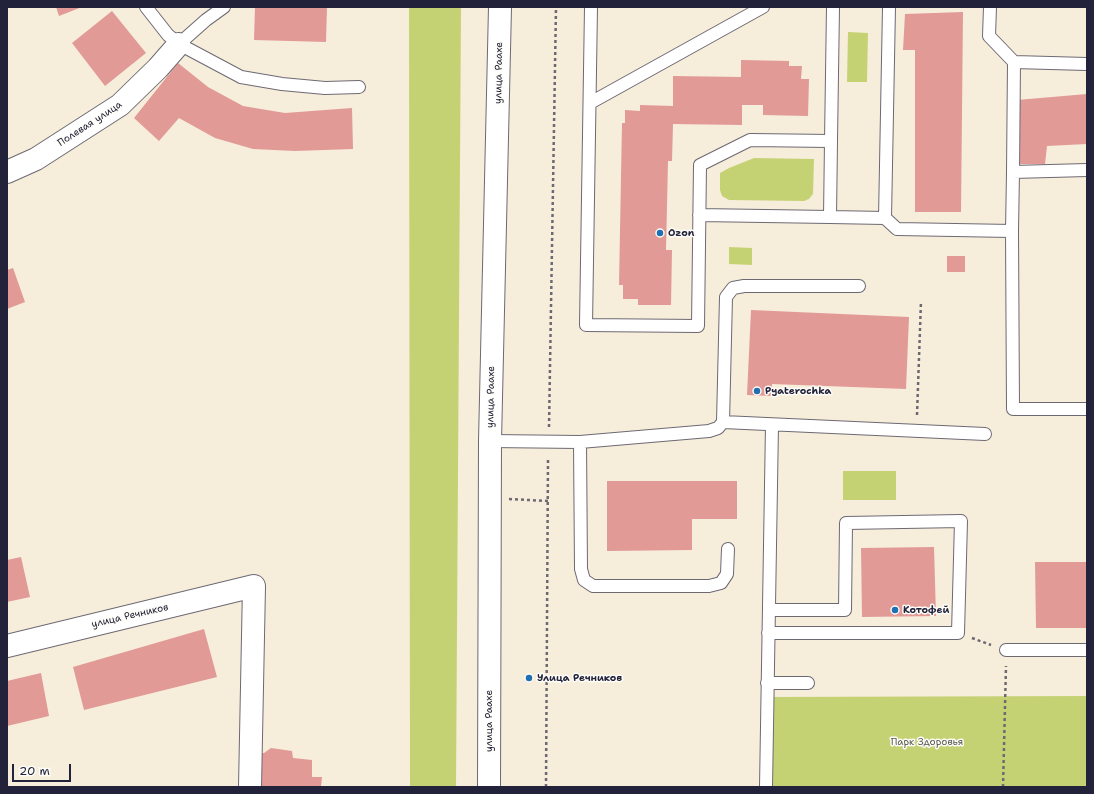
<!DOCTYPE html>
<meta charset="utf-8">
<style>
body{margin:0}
#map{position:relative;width:1094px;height:794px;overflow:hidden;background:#f7eddb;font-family:"Shantell Sans",sans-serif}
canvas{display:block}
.frame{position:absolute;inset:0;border:8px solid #22223b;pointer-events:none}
.scale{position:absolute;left:12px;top:764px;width:59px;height:18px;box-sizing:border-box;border:2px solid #22223b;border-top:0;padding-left:5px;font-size:12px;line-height:14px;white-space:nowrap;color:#22223b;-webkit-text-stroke:3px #fdfcf7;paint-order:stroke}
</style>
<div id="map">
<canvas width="1094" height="794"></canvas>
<div class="frame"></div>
<div class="scale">20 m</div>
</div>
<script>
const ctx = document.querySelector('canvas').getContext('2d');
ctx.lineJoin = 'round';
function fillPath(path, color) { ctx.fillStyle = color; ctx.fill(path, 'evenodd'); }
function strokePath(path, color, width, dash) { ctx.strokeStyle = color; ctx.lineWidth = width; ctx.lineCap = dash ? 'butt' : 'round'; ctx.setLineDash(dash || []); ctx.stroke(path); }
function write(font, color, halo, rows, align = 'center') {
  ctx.font = font + ' "Shantell Sans",sans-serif'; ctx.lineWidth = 3; ctx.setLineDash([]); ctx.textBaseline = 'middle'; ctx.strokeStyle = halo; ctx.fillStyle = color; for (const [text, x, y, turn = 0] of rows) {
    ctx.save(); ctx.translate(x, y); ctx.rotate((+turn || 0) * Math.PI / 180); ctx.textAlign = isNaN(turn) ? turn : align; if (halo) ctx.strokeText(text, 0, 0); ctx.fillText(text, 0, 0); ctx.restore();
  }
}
fillPath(new Path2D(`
 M409,7H461L456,787H410Z
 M848,32L868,33L867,82H847Z
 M754,158L814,159L813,194L809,199L804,201L729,200L722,196L720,190V173L729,168Z
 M729,247L752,248V265L729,264Z
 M843,471H896V500H843Z
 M1087,696V787H766L767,697Z`), '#c5d274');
fillPath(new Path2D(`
 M56,7H82L59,16Z
 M255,7H327L326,42L254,40Z
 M112,11L146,53L105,86L72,43Z
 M963,12L961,212H915V50H903L905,14Z
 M741,60L789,61V66H802L801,79H809L808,116L763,115V105H742V125L673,124L672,161H668L666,250H672L671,305H638V299H623V285H619L622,123H625V110L640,111V105L673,106V76L741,77Z
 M178,63L208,87L243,106L285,113L352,108L353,149L295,151L253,149L215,138L179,118L159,141L134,118Z
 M1087,94V144L1047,146L1045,164H1019L1017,100Z
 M947,256H965V272H947Z
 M13,268L25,302L7,309V270Z
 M751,310L909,317L906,389L772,384L771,396L747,395Z
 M607,481H737V519H692V550L607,551Z
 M934,547L936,616L862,617L861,548Z
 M21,557L30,597L7,602V560Z
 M1035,562H1087V628H1036Z
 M204,629L217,677L84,710L73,667Z
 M41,673L49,716L7,726V681Z
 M271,748L292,751L293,758L312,760V777H322L321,787H259L258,753H264Z`), '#e19a96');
const lane = new Path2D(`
 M146,7L168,35L179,44L241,77L282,84L325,88L359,87
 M591,7L586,325L698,326L700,165L750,140L831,141L833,7
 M889,7L885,218L897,229L1012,231
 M990,7L989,36L1014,62
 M179,44L206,20L224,7
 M1087,64L1014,62L1013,172L1087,170
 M590,103L763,7
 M1013,172L1012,231L1013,409H1087
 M699,215L830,217L831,141
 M830,217L885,218
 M859,286H744L733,288L726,297L723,422L985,434
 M490,441L580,442L709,431L718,428L723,422
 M580,442L581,569L584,580L593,586H709L721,583L727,574L728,549
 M768,633H958L961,521L846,523L845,610H769
 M1006,650H1087
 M767,683H808
 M766,787L772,425`);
const street = new Path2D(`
 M7,172L36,159L120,105L158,68L179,44
 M7,646L254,586L250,787`);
const secondary = new Path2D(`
 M489,787L490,441L500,7`);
strokePath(lane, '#6d6973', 14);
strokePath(street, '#6d6973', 24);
strokePath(secondary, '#6d6973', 24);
strokePath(new Path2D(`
 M917,415L921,301
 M549,427L556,7
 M509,499L548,501
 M972,638L991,645
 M546,787L548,458
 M1003,787L1006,666`), '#6d6973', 2.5, [3, 3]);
strokePath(lane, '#fff', 12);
strokePath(street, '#fff', 22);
strokePath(secondary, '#fff', 22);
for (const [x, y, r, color] of [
 [660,233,4,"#1f6fb2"],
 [757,391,4,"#1f6fb2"],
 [895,610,4,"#1f6fb2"],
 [529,678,4,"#1f6fb2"]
]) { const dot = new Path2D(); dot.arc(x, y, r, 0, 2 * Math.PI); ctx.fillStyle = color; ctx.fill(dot); strokePath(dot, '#fdfcf7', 1.5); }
write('10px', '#22223b', '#fdfcf7', [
 ["улица Раахе",499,73,-89],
 ["Полевая улица",90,124,-33],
 ["улица Раахе",491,397,-89],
 ["улица Речников",130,616,-13],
 ["улица Раахе",489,721,-90]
]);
write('bold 10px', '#22223b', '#fdfcf7', [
 ["Ozon",668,233],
 ["Pyaterochka",765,391],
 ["Котофей",903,610],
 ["Улица Речников",537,678]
], 'left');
write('10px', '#53574c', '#fdfcf7', [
 ["Парк Здоровья",927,742]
]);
</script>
